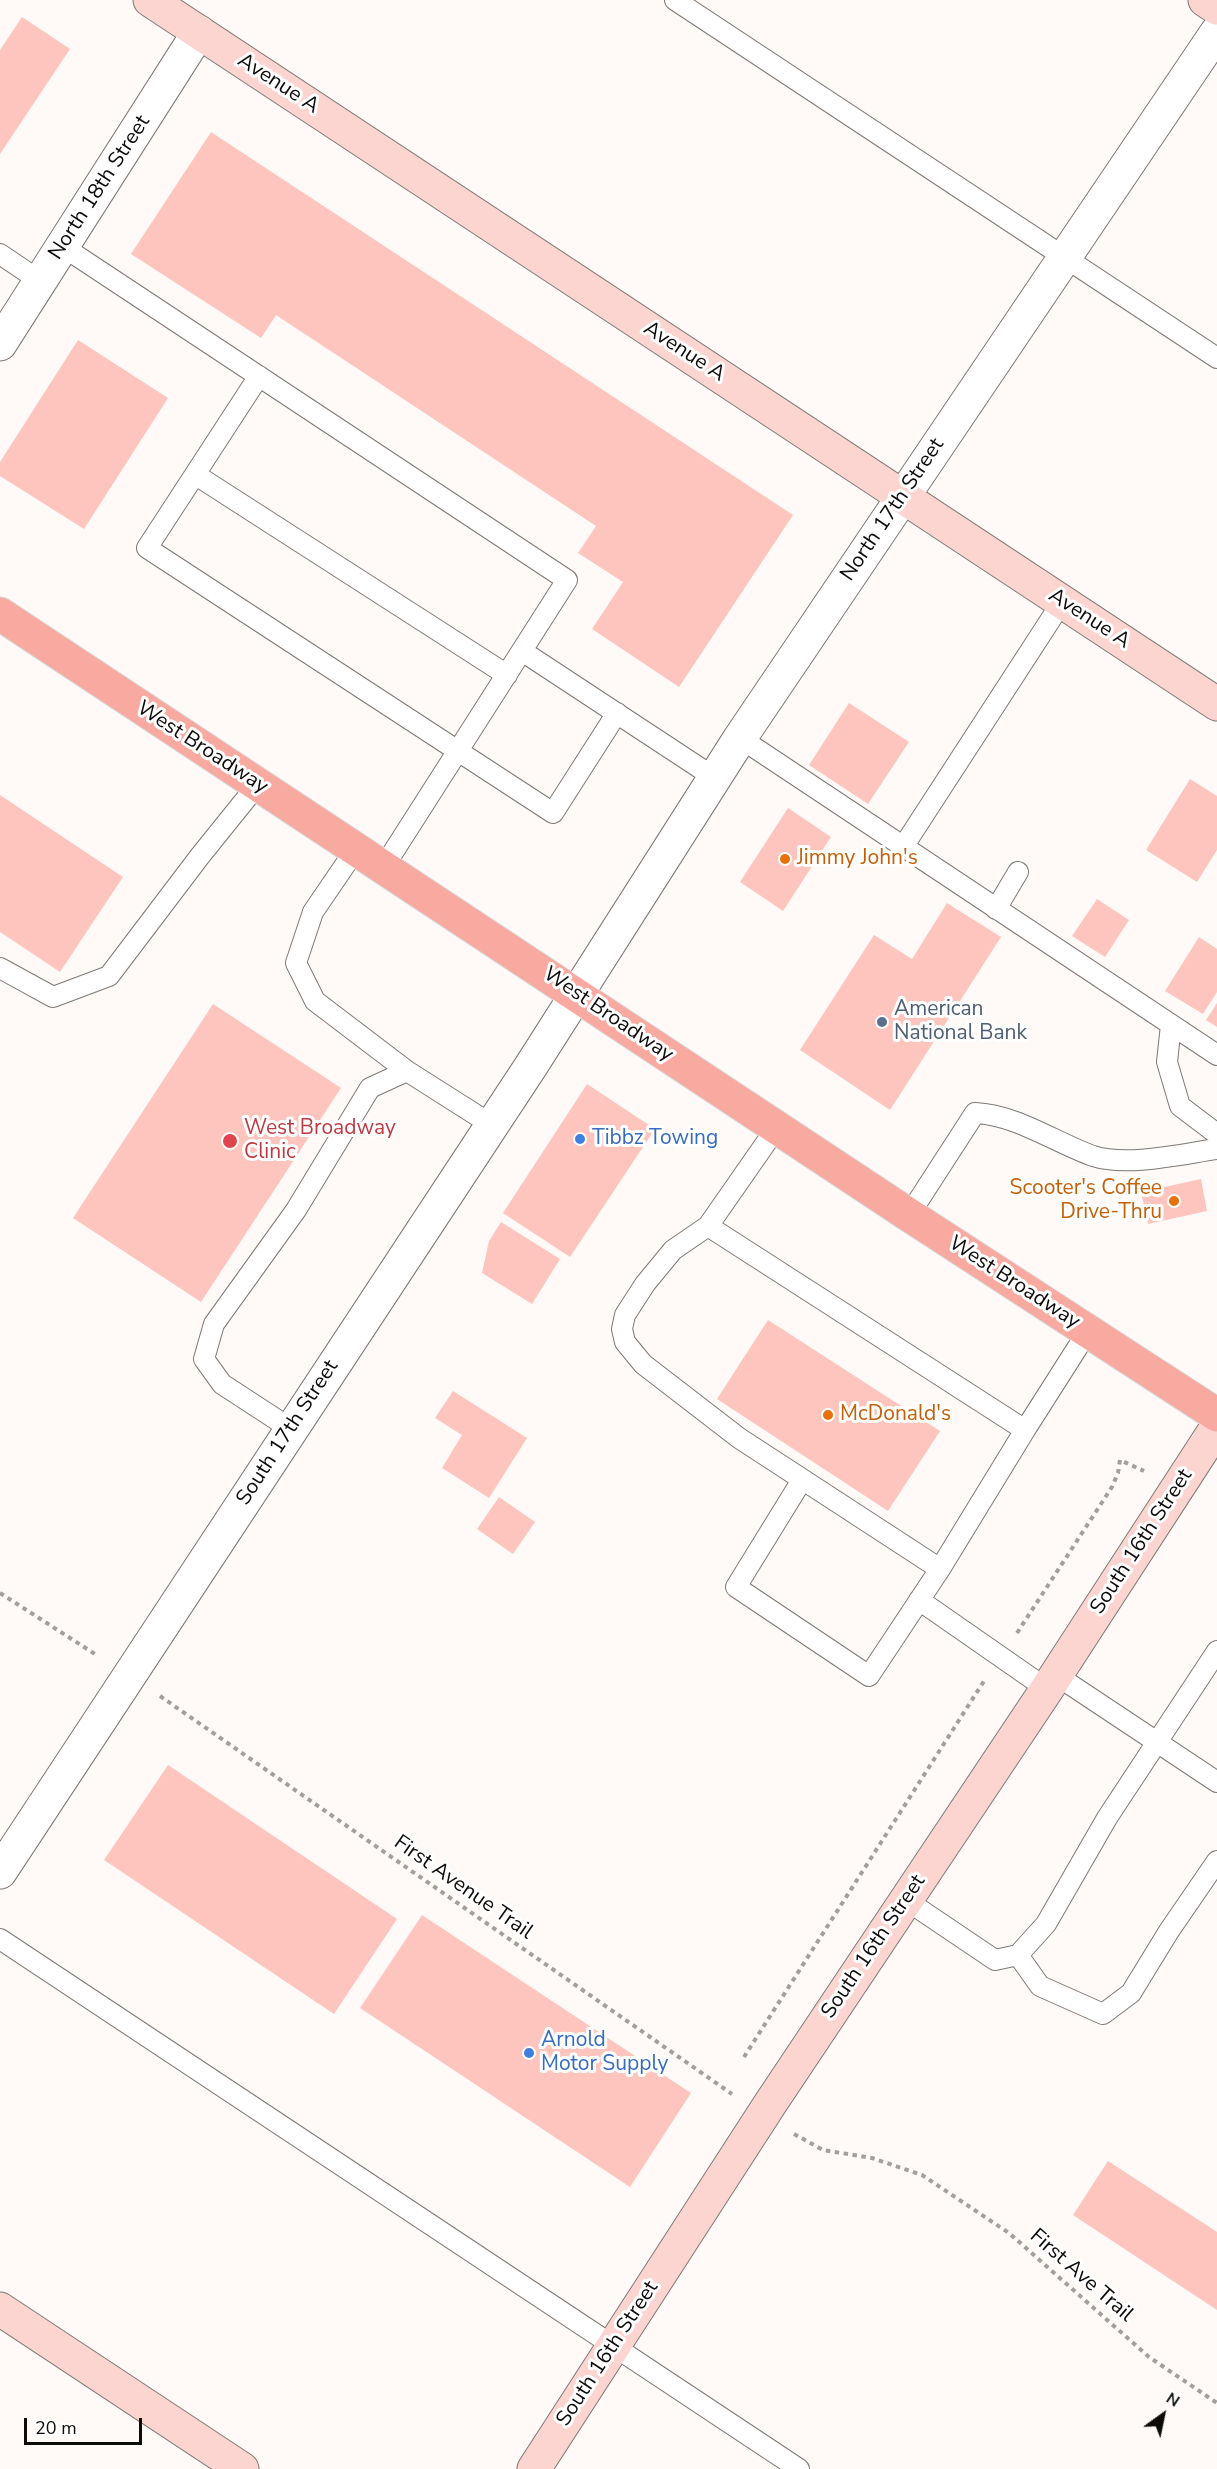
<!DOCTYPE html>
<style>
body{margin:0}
#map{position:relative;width:1217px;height:2469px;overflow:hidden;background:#fffaf7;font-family:"Nunito Sans",sans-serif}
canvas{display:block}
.north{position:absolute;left:1133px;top:2385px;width:60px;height:60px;-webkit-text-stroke:4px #fff;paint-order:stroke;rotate:33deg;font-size:16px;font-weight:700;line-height:24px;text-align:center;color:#0d0b0a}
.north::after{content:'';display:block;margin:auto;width:21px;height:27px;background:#0d0b0a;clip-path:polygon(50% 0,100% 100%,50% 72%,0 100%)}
.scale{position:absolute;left:24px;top:2418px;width:118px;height:27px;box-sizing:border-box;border:3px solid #0d0b0a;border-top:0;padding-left:8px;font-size:18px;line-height:21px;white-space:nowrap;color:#0d0b0a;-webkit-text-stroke:4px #fff;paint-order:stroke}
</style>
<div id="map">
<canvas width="1217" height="2469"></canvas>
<div class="north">N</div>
<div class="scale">20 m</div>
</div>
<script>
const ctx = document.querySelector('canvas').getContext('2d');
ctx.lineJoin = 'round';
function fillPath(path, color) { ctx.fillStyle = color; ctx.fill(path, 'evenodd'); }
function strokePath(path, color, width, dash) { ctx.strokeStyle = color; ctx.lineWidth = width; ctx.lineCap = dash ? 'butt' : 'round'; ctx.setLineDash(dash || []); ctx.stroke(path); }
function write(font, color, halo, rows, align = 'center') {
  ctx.font = font + ' "Nunito Sans",sans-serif'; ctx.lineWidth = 6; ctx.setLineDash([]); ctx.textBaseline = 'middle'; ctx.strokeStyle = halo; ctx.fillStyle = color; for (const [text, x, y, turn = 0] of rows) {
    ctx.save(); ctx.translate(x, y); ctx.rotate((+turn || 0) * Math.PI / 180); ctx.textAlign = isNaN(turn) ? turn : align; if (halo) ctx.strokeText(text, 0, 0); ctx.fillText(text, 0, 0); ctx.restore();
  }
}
fillPath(new Path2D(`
 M22,17L70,49L0,154V50Z
 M211,132L793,515L679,687L592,629L623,582L578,553L596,526L276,315L261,338L131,254Z
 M78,340L168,398L84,529L0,476V462Z
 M849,703L909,742L868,804L809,765Z
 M1190,779L1217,796V850L1197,882L1146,850Z
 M0,795L123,877L60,972L0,932Z
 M788,808L831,837L783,911L740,882Z
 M1097,899L1129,920L1105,957L1072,936Z
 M947,903L1001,937L890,1110L800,1050L874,935L912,959Z
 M1199,937L1217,949V992L1203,1014L1165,991Z
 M1217,1003V1027L1206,1020Z
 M213,1004L341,1088L201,1302L73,1218Z
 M587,1084L655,1129L570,1257L503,1213Z
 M1201,1179L1207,1211L1148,1224L1141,1192Z
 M501,1222L560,1259L532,1304L482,1273L489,1241Z
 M768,1320L940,1431L888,1511L717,1399Z
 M453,1391L527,1438L489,1498L442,1468L462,1435L435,1418Z
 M499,1497L535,1522L513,1554L477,1529Z
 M168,1765L397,1919L334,2014L104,1860Z
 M422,1915L691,2093L630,2187L360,2008Z
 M1108,2161L1217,2232V2310L1073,2215Z`), '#fec5be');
const lane = new Path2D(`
 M675,0L1217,358
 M62,246L567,580L383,868
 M0,254L40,281
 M259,376L147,548L553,813L617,713
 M196,475L507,675
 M522,651L715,778
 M740,738L1217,1055
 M903,847L1062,602
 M356,849L313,912L296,963L315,1001L407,1071
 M996,909L1018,872
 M0,968L53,997L109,976L200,856L258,784
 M1171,1025L1167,1062L1180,1106L1217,1134
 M777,1127L708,1226L1025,1430L1088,1331
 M909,1215L975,1113C1017,1115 1054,1142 1093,1156C1127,1167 1182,1154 1217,1149
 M708,1226L673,1250L645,1284L625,1315L622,1329L625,1342L643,1364L739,1438L940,1569L1025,1430
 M291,1429L222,1384L204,1359L214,1324L296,1210L370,1088L407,1071L492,1125
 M802,1480L736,1587L869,1676L940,1569
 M919,1600L1047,1689
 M1056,1675L1217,1782
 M906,1900L995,1960L1018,1955L1046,1924L1107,1818L1217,1651
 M0,1939L799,2469
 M1018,1955L1040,1986L1103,2014L1131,1993L1169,1931L1217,1861`);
const street = new Path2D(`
 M0,344L199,32
 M0,1872L531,1066L740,738L1217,32`);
const secondary = new Path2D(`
 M150,0L1217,704
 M1205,0L1217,8
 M0,2309L242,2469
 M534,2469L770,2104L1047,1689L1217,1427`);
const primary = new Path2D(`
 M0,614L909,1215L1217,1415`);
strokePath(lane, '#7d7975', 22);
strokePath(street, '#7d7975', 35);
strokePath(secondary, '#7d7975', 35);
strokePath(primary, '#d8d8d8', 35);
strokePath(new Path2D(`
 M0,1593L98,1656
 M1017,1633L1112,1487L1118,1473L1120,1460L1144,1471
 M160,1696L732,2094
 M744,2057L984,1681
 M794,2134L823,2150L872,2158L922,2175L1009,2233L1149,2357L1217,2403`), '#a39f9d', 4, [4.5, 4.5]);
strokePath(lane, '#fff', 20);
strokePath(street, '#fff', 33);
strokePath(secondary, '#fcd4d0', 33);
strokePath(primary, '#f8a9a0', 33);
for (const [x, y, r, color] of [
 [785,859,6,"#e8710a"],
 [882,1022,6,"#5c6f8a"],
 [580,1139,6,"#3f7fe0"],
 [230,1141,8,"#e0444e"],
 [1174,1201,6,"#e8710a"],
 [828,1415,6,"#e8710a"],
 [529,2053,6,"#3f7fe0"]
]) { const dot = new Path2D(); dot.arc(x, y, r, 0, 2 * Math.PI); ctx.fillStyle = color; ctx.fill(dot); strokePath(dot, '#fff', 2); }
write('21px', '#0d0b0a', '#fff', [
 ["Avenue A",278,84,33],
 ["North 18th Street",100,188,-57],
 ["Avenue A",684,352,33],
 ["North 17th Street",893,510,-56],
 ["Avenue A",1089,619,33],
 ["West Broadway",202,748,33],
 ["West Broadway",608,1015,34],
 ["West Broadway",1014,1283,33],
 ["South 17th Street",288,1433,-57],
 ["South 16th Street",1142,1542,-57],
 ["First Avenue Trail",463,1888,35],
 ["South 16th Street",874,1947,-56],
 ["First Ave Trail",1081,2276,41],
 ["South 16th Street",608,2354,-57]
]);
write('21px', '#c56008', '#fff', [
 ["Jimmy John's",797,859],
 ["Scooter's Coffee",1162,1189,"right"],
 ["Drive-Thru",1162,1213,"right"],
 ["McDonald's",840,1415]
], 'left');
write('21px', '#4e5e75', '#fff', [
 ["American",894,1010],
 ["National Bank",894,1034]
], 'left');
write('21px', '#be3a42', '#fff', [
 ["West Broadway",244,1129],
 ["Clinic",244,1153]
], 'left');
write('21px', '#366cbe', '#fff', [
 ["Tibbz Towing",592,1139],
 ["Arnold",541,2041],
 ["Motor Supply",541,2065]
], 'left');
</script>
